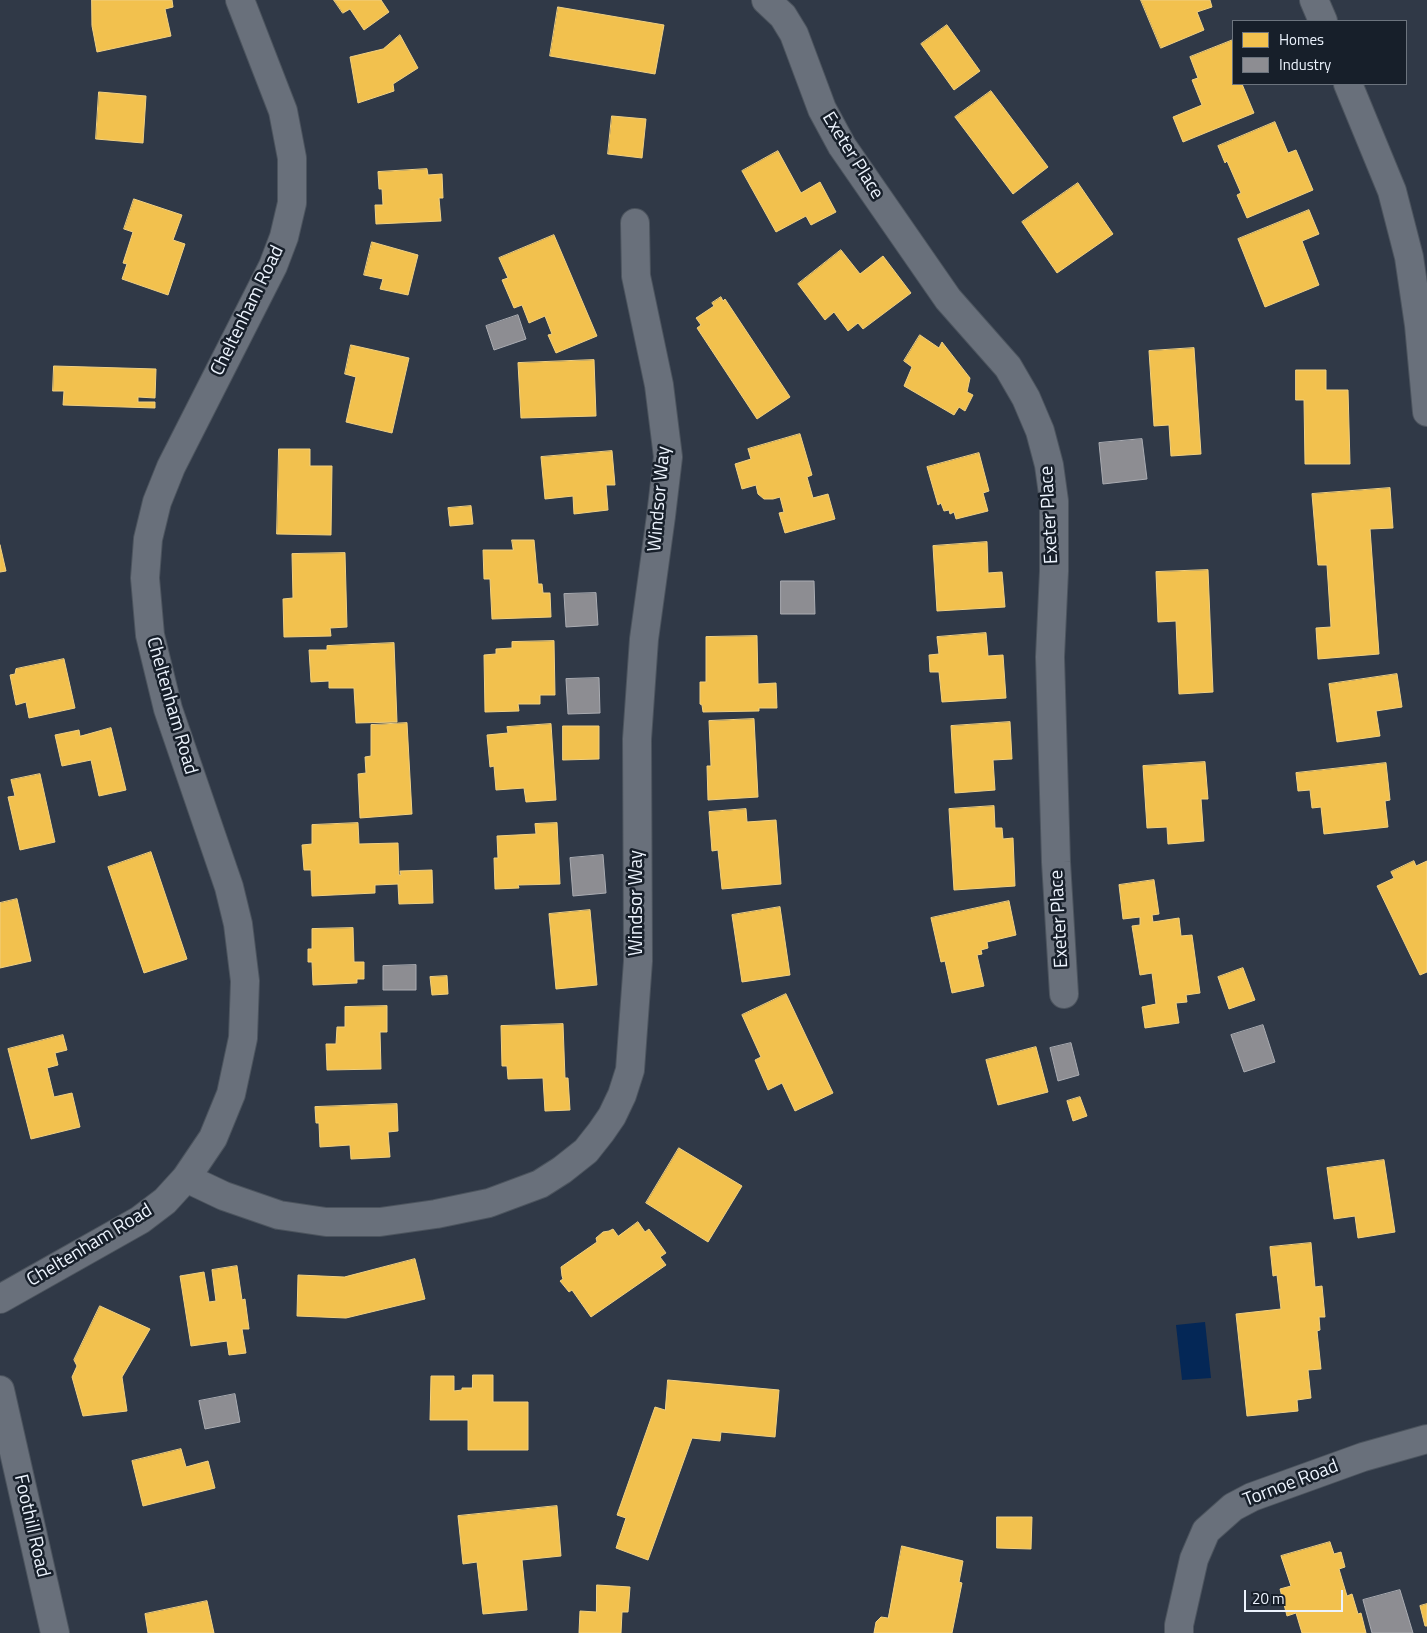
<!DOCTYPE html>
<style>
body{margin:0}
#map{position:relative;width:1427px;height:1633px;overflow:hidden;background:#303947;font-family:"Titillium Web",sans-serif}
canvas{display:block}
.legend{position:absolute;left:1232px;top:20px;width:175px;height:65px;box-sizing:border-box;background:#171f2a;border:1px solid #6c747e;margin:0;padding:6px 9px;list-style:none;font-size:15px;color:#ecf3fd}
.legend li{display:flex;align-items:center;gap:10px;height:25px}
.legend b{width:25px;border:1px solid #6c747e}
.scale{position:absolute;left:1244px;top:1590px;width:99px;height:22px;box-sizing:border-box;border:2px solid #ecf3fd;border-top:0;padding-left:6px;font-size:15px;line-height:18px;white-space:nowrap;color:#ecf3fd;-webkit-text-stroke:4px #171f2a;paint-order:stroke}
</style>
<div id="map">
<canvas width="1427" height="1633"></canvas>
<ul class="legend">
<li><b style="height:14px;background:#f2c14e"></b>Homes</li>
<li><b style="height:14px;background:#8d8d92"></b>Industry</li>
</ul>
<div class="scale">20 m</div>
</div>
<script>
const ctx = document.querySelector('canvas').getContext('2d');
ctx.lineJoin = 'round';
function fillPath(path, color) { ctx.fillStyle = color; ctx.fill(path, 'evenodd'); }
function strokePath(path, color, width, dash) { ctx.strokeStyle = color; ctx.lineWidth = width; ctx.lineCap = dash ? 'butt' : 'round'; ctx.setLineDash(dash || []); ctx.stroke(path); }
function write(font, color, halo, rows, align = 'center') {
  ctx.font = font + ' "Titillium Web",sans-serif'; ctx.lineWidth = 5; ctx.setLineDash([]); ctx.textBaseline = 'middle'; ctx.strokeStyle = halo; ctx.fillStyle = color; for (const [text, x, y, turn = 0] of rows) {
    ctx.save(); ctx.translate(x, y); ctx.rotate((+turn || 0) * Math.PI / 180); ctx.textAlign = isNaN(turn) ? turn : align; if (halo) ctx.strokeText(text, 0, 0); ctx.fillText(text, 0, 0); ctx.restore();
  }
}
fillPath(new Path2D(`
 M1205,1322L1211,1378L1182,1380L1176,1325Z`), '#042756');
const homes = new Path2D(`
 M92,0H172L173,7L165,9L171,36L97,52L92,26Z
 M334,0H381L389,12L364,30L350,9L343,13Z
 M1141,0H1210L1212,7L1197,12L1204,30L1161,48Z
 M558,7L664,25L655,74L550,56Z
 M947,25L980,71L954,90L921,44Z
 M400,35L418,68L393,84L394,91L358,103L350,57L383,49Z
 M1233,40V84H1242L1254,113L1183,142L1173,117L1202,105L1192,80L1198,78L1190,57Z
 M991,91L1048,167L1013,194L955,117Z
 M99,92L146,96L143,143L96,139Z
 M612,116L646,119L642,158L608,154Z
 M1275,122L1288,153L1296,150L1313,190L1247,218L1237,195L1241,193L1227,161L1225,163L1218,146Z
 M778,151L801,193L820,182L836,212L811,225L806,216L776,232L742,171Z
 M427,169L428,175L442,174L443,198H439L441,221L376,224L375,205H383L382,189H379L378,172Z
 M1078,183L1113,234L1057,273L1022,222Z
 M134,199L182,215L173,240L185,244L168,295L122,279L127,264L123,263L133,232L124,229Z
 M1309,210L1319,234L1302,241L1319,285L1265,307L1238,239Z
 M554,235L597,336L556,353L548,335L552,334L545,316L529,323L522,305L514,308L502,280L508,278L499,258Z
 M372,242L418,255L408,295L380,289L383,279L364,275Z
 M841,250L860,274L883,256L911,293L863,329L858,323L848,331L834,312L825,320L798,284Z
 M721,297L723,301L725,299L790,397L757,419L697,328L701,325L696,318L714,306L712,303Z
 M920,335L939,348L942,342L970,378L967,392L973,395L965,411L959,407L954,415L904,386L912,367L904,361Z
 M351,345L409,358L392,433L346,422L356,377L345,374Z
 M1194,348L1201,454L1171,456L1169,425L1154,426L1149,351Z
 M594,360L596,416L521,418L518,363Z
 M54,366L156,369L155,398L138,397V402H155V408L63,405L64,391H53Z
 M1296,370H1326V390H1348L1350,464H1305L1304,400H1296Z
 M800,434L812,475L807,477L813,498L828,494L835,519L785,533L779,513L784,512L780,497L773,499H764L758,494L756,485L742,489L735,464L751,459L748,449Z
 M279,449H310V466H332L331,535L277,534Z
 M612,451L615,485H606L608,510L574,514L573,496L545,499L541,457Z
 M979,453L989,491L983,493L988,511L956,519L954,512L950,514L949,510L944,511L941,503L938,505L927,467Z
 M1390,488L1393,528L1370,529L1379,654L1318,659L1316,628L1331,627L1327,565H1318L1312,494Z
 M471,506L473,524L450,526L448,508Z
 M512,540H534L538,584H542L543,593H550L551,617L492,619L490,579H484L483,550H513Z
 M987,542L988,573L1002,572L1005,607L937,611L933,546Z
 M0,545L6,571L0,572Z
 M345,553L347,627L330,628L331,636L284,637L283,599L293,598L292,554Z
 M1208,570L1213,692L1179,694L1176,621L1158,622L1156,572Z
 M986,633L988,656L1003,655L1006,698L942,702L939,672H930L929,655L939,654L937,637Z
 M757,636L758,684L776,683L777,708H759V711L703,712L702,705L700,704V682H706V637Z
 M554,641L555,695H540V704H518L519,711L485,712L484,655L496,654V649L512,648V642Z
 M394,643L397,722L356,723L354,688H329V681L311,682L309,650H327V646Z
 M64,659L75,708L29,718L26,702L16,705L10,675L15,674L16,669Z
 M1397,674L1402,707L1376,711L1380,736L1337,742L1329,684Z
 M754,719L758,797L708,800L707,766H711L709,721Z
 M1010,722L1012,759L993,760L995,790L955,793L951,726Z
 M407,723L412,814L360,818L358,774L366,773L365,757L371,756V725Z
 M551,724L556,800L526,802L524,788L496,790L494,766L490,767L487,735L508,733L507,727Z
 M563,726H599V759L563,760Z
 M111,728L126,790L99,796L91,760L62,766L55,735L79,730L80,736Z
 M1205,762L1208,799H1201L1204,841L1168,844L1167,827L1147,828L1143,766Z
 M1386,763L1390,800L1385,801L1388,827L1324,834L1321,807L1312,808L1310,790L1298,791L1296,773Z
 M40,774L55,842L20,850L8,797L15,796L11,780Z
 M994,806L995,828H1002L1003,839L1013,838L1015,886L954,890L949,809Z
 M746,809L747,822L776,820L781,884L722,889L718,850L712,851L709,812Z
 M358,823L359,844L398,843L399,875H401L400,871L432,870L433,903L399,904L398,884L375,885V893L312,896L311,870H304L302,845L312,844V825Z
 M557,823L560,884L518,885L519,888L495,889L494,858H498L497,836L536,834L535,824Z
 M151,852L187,959L144,973L108,867Z
 M1414,861L1416,866L1427,861V972L1420,975L1377,886L1394,878L1391,872Z
 M1154,880L1159,914L1152,915L1153,922L1179,918L1181,936L1192,935L1200,993L1186,995L1187,1002L1176,1003L1179,1023L1145,1028L1142,1007L1156,1004L1152,973L1140,975L1132,926L1140,925V917L1123,919L1119,885Z
 M17,899L31,961L0,968V903Z
 M1009,901L1016,935L987,942L988,948L981,950L982,954L977,955L984,986L952,993L945,961L941,962L931,918Z
 M780,907L790,975L742,982L732,915Z
 M590,910L597,985L556,989L549,914Z
 M353,928L354,962H364V979H357V983L313,985L312,962H308V949H312V929Z
 M1243,968L1255,1000L1229,1009L1218,977Z
 M447,976L448,994L432,995L430,977Z
 M786,994L833,1093L795,1111L782,1083L768,1090L755,1060L761,1057L742,1015Z
 M387,1006V1032H380L381,1069L327,1070L326,1044H336L337,1027H345V1007Z
 M563,1024L565,1078H568L570,1110L545,1111L543,1078L508,1079L507,1066H502L501,1026Z
 M63,1035L67,1050L55,1053L58,1065L47,1068L54,1097L72,1093L80,1127L31,1139L8,1049Z
 M1036,1047L1048,1092L998,1105L986,1060Z
 M1080,1097L1087,1116L1073,1121L1067,1101Z
 M397,1104L398,1131L388,1132L390,1157L351,1159L350,1145L320,1147L319,1123H316L315,1107Z
 M679,1148L742,1186L708,1242L646,1203Z
 M1384,1160L1395,1232L1358,1238L1355,1216L1334,1219L1327,1168Z
 M638,1222L645,1232L649,1229L666,1253L660,1257L666,1265L591,1317L572,1290L569,1292L560,1281L563,1279L562,1276L561,1267L597,1242L596,1238L603,1232L609,1231L613,1229L618,1236Z
 M1311,1243L1315,1287L1322,1286L1325,1317H1319L1320,1330L1317,1331L1321,1369L1308,1370L1311,1398L1297,1400L1298,1411L1247,1416L1236,1314L1281,1309L1277,1275L1273,1276L1270,1247Z
 M415,1259L425,1299L346,1318L297,1316L298,1275L344,1277Z
 M237,1266L242,1300L245,1299L249,1329H242L246,1353L229,1355L227,1341L191,1346L180,1276L204,1272L209,1302L216,1301L212,1270Z
 M100,1306L150,1329L122,1377L127,1411L83,1416L72,1377L77,1366L74,1360Z
 M473,1375H493V1402H528V1450H468V1420H430L431,1376H454V1391L462,1390V1388H472Z
 M668,1380L779,1390L775,1437L721,1432L720,1441L692,1438L648,1560L616,1548L626,1518L617,1515L655,1407L665,1410Z
 M181,1449L186,1467L208,1461L215,1488L143,1506L132,1461Z
 M557,1506L561,1556L522,1560L527,1610L483,1614L477,1562L463,1564L458,1516Z
 M997,1517H1032L1031,1549L997,1548Z
 M1330,1542L1334,1554L1341,1552L1345,1567L1339,1569L1347,1596L1352,1594L1358,1614L1361,1613L1366,1633H1302L1296,1613L1287,1616L1280,1589L1291,1586L1281,1556Z
 M902,1546L963,1561L959,1582L962,1583L952,1633H874L876,1622L881,1617L888,1618Z
 M597,1585L630,1587L628,1612H622L621,1633H579L580,1611L596,1612Z
 M207,1601L214,1633H148L145,1614Z
 M1427,1604V1626H1425L1420,1606Z`);
fillPath(homes, '#f2c14e');
strokePath(homes, '#f0d082', 1);
const industry = new Path2D(`
 M518,315L526,339L494,350L486,326Z
 M1142,439L1147,479L1103,484L1099,443Z
 M781,581H814L815,614H781Z
 M596,593L598,625L566,627L564,594Z
 M599,678L600,713L568,714L566,679Z
 M603,855L606,893L573,896L570,858Z
 M416,965V990H383V966Z
 M1263,1025L1275,1062L1244,1072L1231,1035Z
 M1071,1043L1079,1075L1058,1081L1050,1048Z
 M235,1394L240,1422L205,1429L199,1401Z
 M1400,1590L1413,1633H1372L1363,1600Z`);
fillPath(industry, '#8d8d92');
strokePath(industry, '#aaacb2', 1);
const street = new Path2D(`
 M766,0L783,16L794,34L822,109L842,146L948,299L1008,367L1026,398L1040,431L1049,465L1054,501V571L1050,657L1056,862L1064,994
 M1314,0L1323,21
 M1348,84L1392,191L1409,257L1419,325L1427,412
 M186,1178L224,1196L279,1215L326,1222H380L436,1214L489,1203L540,1184L562,1170L586,1151L601,1132L612,1116L622,1095L630,1070L638,961L637,739L644,639L661,516L668,457L659,385L636,276L635,223
 M0,1299L140,1220L165,1201L186,1178L213,1138L231,1094L243,1038L245,981L238,924L229,887L168,709L150,635L145,578L148,539L157,502L171,467L273,266L284,237L292,203V158L283,111L240,0
 M1179,1633V1625L1194,1559L1206,1531L1233,1507L1252,1497L1363,1457L1427,1439`);
const secondary = new Path2D(`
 M0,1390L55,1633`);
strokePath(street, '#4c545e', 30);
strokePath(secondary, '#4c545e', 30);
strokePath(street, '#69707b', 28);
strokePath(secondary, '#69707b', 28);
write('19px', '#ecf3fd', '#171f2a', [
 ["Exeter Place",852,156,58],
 ["Cheltenham Road",248,311,-64],
 ["Windsor Way",660,499,-85],
 ["Exeter Place",1050,515,-93],
 ["Cheltenham Road",171,706,74],
 ["Windsor Way",637,903,-90],
 ["Exeter Place",1060,919,-93],
 ["Cheltenham Road",90,1246,-31],
 ["Tornoe Road",1291,1484,-21],
 ["Foothill Road",31,1526,77]
]);
</script>
